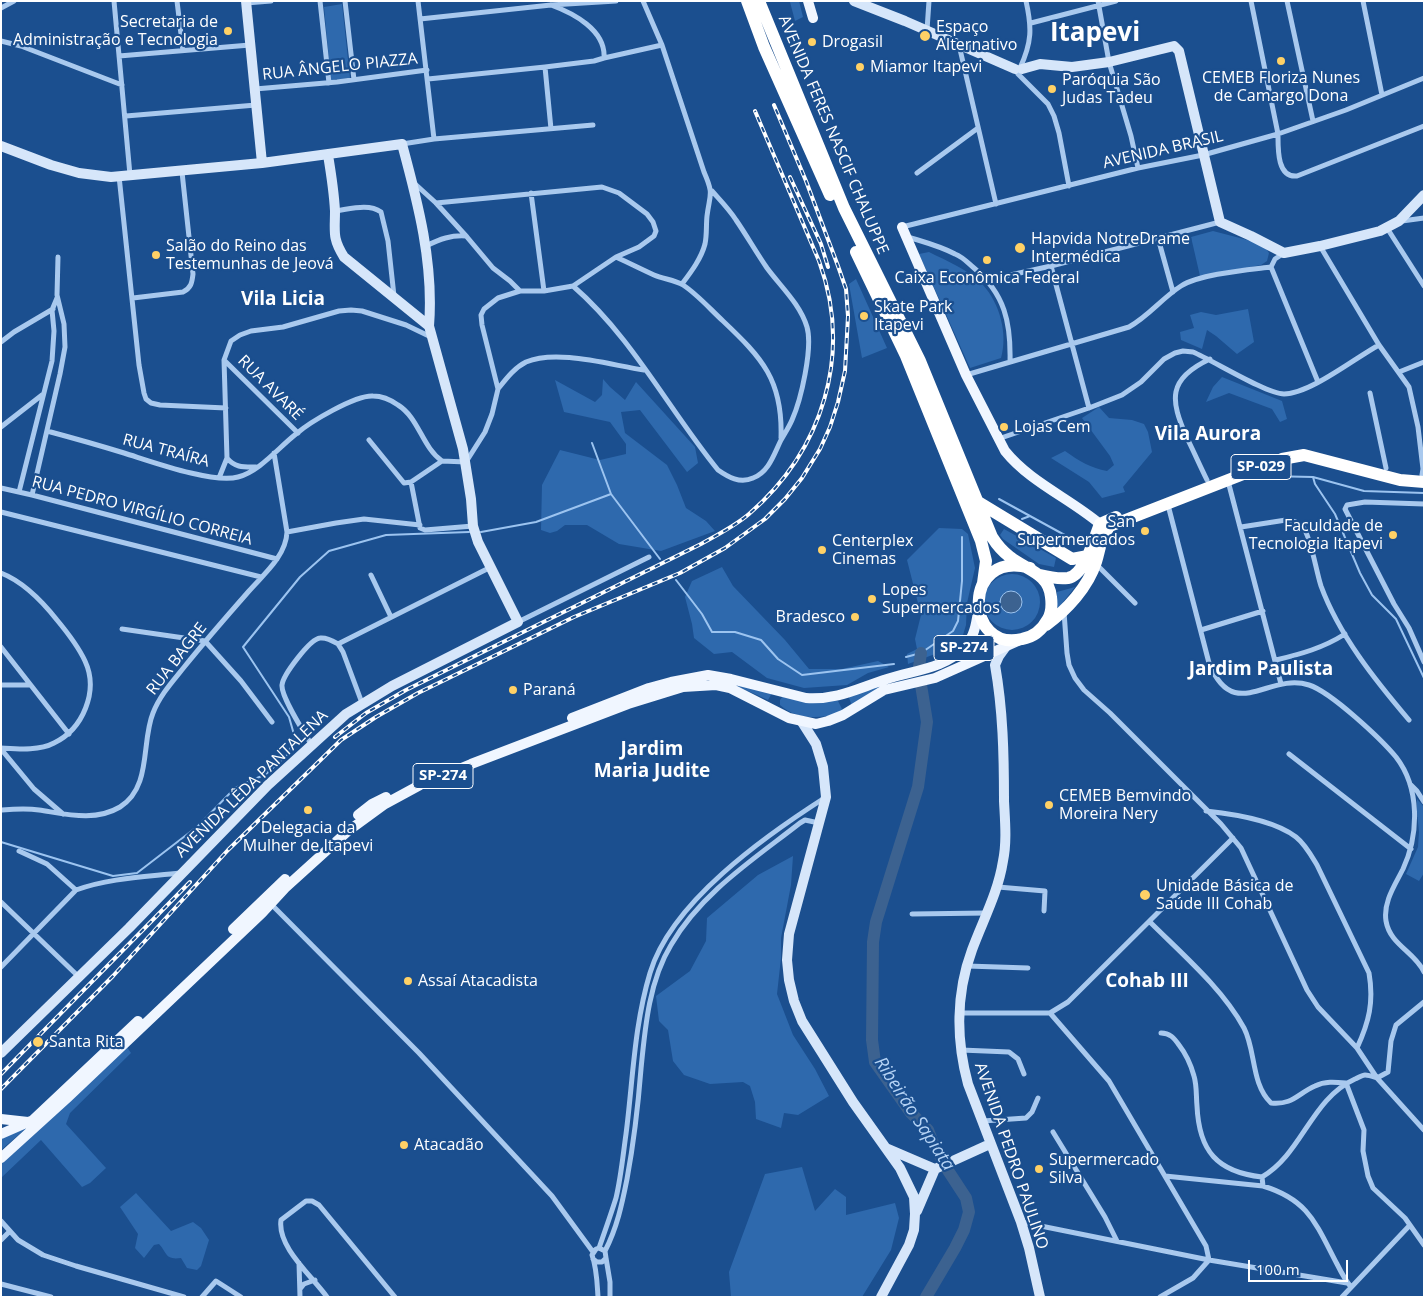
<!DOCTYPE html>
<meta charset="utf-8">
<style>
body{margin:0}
#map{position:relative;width:1425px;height:1298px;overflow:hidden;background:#1b4f8f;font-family:"Open Sans",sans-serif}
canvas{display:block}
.frame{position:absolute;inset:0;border:2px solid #fff;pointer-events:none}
.scale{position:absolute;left:1248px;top:1260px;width:100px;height:22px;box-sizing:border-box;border:2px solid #fff;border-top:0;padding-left:6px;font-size:15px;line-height:18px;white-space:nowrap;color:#fff;-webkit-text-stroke:4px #1b4f8f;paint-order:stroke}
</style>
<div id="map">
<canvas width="1425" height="1298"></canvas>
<div class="frame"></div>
<div class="scale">100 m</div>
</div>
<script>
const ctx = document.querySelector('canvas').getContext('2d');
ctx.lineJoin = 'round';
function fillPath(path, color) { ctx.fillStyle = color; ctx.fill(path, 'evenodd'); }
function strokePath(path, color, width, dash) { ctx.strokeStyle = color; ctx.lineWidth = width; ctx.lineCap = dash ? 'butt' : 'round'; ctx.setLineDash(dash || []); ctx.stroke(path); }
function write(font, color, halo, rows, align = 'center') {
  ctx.font = font + ' "Open Sans",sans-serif'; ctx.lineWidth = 4.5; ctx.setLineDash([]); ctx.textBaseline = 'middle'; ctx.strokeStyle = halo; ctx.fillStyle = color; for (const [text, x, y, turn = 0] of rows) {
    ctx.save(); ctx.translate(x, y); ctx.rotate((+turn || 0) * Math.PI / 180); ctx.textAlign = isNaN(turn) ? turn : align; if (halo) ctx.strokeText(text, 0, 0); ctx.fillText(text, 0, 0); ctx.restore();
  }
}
fillPath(new Path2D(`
 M791,1H799L803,17L795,21L790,2Z
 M342,4L350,78L331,80L324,7Z
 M1213,231L1263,244L1269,253L1267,261L1261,265L1200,276L1191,237Z
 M929,252C947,261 969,270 983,285C1000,304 1008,334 1001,358L970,368L919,254Z
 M856,279L887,348L862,358L849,284Z
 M1248,309L1254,342L1237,354L1216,336L1207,330L1202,349L1181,340L1180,332L1194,328L1190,315L1201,312L1216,315Z
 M1222,377L1282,401L1287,419L1280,422L1272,409L1229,393L1206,402L1213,387Z
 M603,379L610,387L625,400L636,382L695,447L698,463L687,472L640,410L621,412L625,433L667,465L677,485L686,508L706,521L715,531L661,551L619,544L587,525H565L557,531L550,533L541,530L542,485L560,450L600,460L626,454V444L610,422L564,412L555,380L595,402L602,395Z
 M1099,407L1109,418L1132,420L1144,424L1148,432L1152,452L1123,487L1125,492L1102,498L1089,482L1051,458L1065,451C1079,461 1091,468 1107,471L1114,465L1110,456L1082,418Z
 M939,528L962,529L968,534L975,568L967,603L966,625L963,635L958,642L946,650L908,664L907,654L917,649L915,639L921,615L907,560Z
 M1004,529L1056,558L1054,567L1039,564L1003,539L1000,535Z
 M722,567L733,586L785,640L809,669H842L878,661L889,667L868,673L847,685L804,688L767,678L732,652L714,654L694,638L692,624L685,597L692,581Z
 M984 602a28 28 0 1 1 56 0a28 28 0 1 1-56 0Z
 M1075,587L1055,612L1057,592Z
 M888,682L852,706L848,695Z
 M730,683L772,693L768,700Z
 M783,696L834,700L838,701L842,709L840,713C820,719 796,720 780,705V700Z
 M1417,799L1424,807V873L1419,881L1406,874L1418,847L1419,832L1417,812Z
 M793,856L791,885L781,938V958L777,994L793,1035L815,1069L829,1096L798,1115L784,1113L781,1128L756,1119L755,1102L750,1086L743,1082L710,1084L684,1075L673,1061L668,1030L659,1021L656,996L690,971L706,941L707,918L758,875Z
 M127,1047L131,1053L70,1113L66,1124L106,1168L90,1183L82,1187L41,1140L1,1178V1163Z
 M30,1125L1,1150V1139Z
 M802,1167L815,1211L835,1189L846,1197V1215L895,1203L899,1218L891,1250L862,1297H731L729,1272L765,1174Z
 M136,1193L171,1231L193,1222L201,1228L209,1240L201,1266L197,1270L187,1268L181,1258C165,1260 168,1254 159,1244L154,1245L144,1258L135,1248L138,1234L120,1207Z`), '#2e69ad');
const water = new Path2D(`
 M1000 602a11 11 0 1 1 22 0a11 11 0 1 1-22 0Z`);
fillPath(water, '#3c6290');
strokePath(water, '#9cc4f0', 1);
strokePath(new Path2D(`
 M1267,476L1313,477L1364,491L1424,493
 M1313,477L1315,484L1335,514L1360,573L1372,595L1396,619L1424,678
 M611,494L660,559
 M999,499L1030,516
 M1022,519L1030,516L1072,539
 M481,532L536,522L611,494L592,443
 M676,580L702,614L712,632H735L761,640L778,659L802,675L894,664
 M906,657L921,653L953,631L958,621L962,581V537
 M1,842L113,876L137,873L198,826L235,788L266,774L287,755L295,738L289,717L243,647L300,577L329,551L386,535L469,532`), '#9cc4f0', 2);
strokePath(new Path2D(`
 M919,667L921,653
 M921,685L927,722L918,787L876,922L873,942L872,1040L875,1062L911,1113L928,1130L933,1143L949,1172L966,1198L969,1212L964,1230L955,1248L926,1297`), '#3c6290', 12);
strokePath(new Path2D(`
 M114,1L130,175
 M177,1L183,51
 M320,1L329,83
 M345,1L354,80
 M418,1L434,139
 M643,1L662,45L704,172C714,195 710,193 707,216C706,225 707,235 705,244C701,259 691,272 682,284
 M1098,1L1109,62L1131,136L1138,168
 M1251,1L1278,134C1278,149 1277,178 1297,176L1424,126
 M1287,1L1313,121
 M1363,1L1382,95
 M246,3L271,1
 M1,8L14,1
 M420,19L551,5L616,1
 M1031,23L1116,1
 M927,30L929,1
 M1,41L21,46L122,85
 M959,45L996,204
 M119,56L250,45
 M604,58L662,45
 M545,67L551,129
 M1020,68C1032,42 1032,28 1026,1
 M1018,74L1048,104L1054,116L1059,133L1069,186
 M428,79L545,67L594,61L604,58C606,30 573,13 551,5
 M255,89L337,82L427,70
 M126,116L256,105
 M402,144L434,139L593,125
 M917,173L978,128
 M119,176L139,365L144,393L146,399L151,403L160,405L226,408
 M414,183L436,203L467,237L493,268L510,281L520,291
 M531,193L544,291
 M335,211C350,209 369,203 381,212L388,241L394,296
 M1402,221L1424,218
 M902,227L1138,168L1203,155L1278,134L1346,110L1424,78
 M1387,228L1424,286
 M908,237C924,242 940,246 955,254C963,257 968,263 974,268C1005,294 1011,323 1010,362
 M1158,238L1173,292
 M426,246C440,239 451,235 466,236
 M1320,246L1379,345L1409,387L1418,427L1423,469L1422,475
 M616,257C629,263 641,269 654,275C663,279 675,280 683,285C697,294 710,309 723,321C762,358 783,380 781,438
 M1051,266L1089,408
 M1271,267L1318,382
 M988,280L1051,266L1220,222
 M573,286C632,337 669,410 718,470C728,477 740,484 753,478C769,472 774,454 781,440C785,433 789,427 792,420C801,400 813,348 807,327C800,304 781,287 767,268C756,252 747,236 736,220C729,209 720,200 712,191
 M133,298L183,292C191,288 192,283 193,274L182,172
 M1,342L14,332L53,309
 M225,361L298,433
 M1399,372L1424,362
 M966,375L1129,327C1149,316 1162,298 1181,286C1200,274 1247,270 1271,267L1275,259L1284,253
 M498,389C506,379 514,368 526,362C557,349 610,365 644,370
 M1370,393L1386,468
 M1,427L42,395
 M47,431C73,438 98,445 124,453C150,461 213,484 238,477C260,471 278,448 296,434C310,422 355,395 373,396C382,396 391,400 398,405C419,418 422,447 442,461L466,462L485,432L492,414L498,389L482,325L481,315L484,309L498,298L520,291H544L573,286L616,257L639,247L654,236L656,231L653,222L647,214L619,193L602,187L436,203
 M998,439L1089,408L1122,395L1141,382L1164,359L1175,353L1183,351L1193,352C1212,360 1267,394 1284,394C1310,394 1355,358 1379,345
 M369,440L404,483L411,482L442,461
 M227,458C235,468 244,467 256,467
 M219,478L227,458L224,360L231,341L240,335L251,331L283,327L339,311L351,310L362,311L406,325L431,337
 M1207,480C1200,466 1194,452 1187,438C1170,400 1167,379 1210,359
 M1228,481L1281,684
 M411,482L420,528L425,530L473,526
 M1,488L32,495L277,559
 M19,492L52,361L54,331L52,310L57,298
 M32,495L60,374L65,347L64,324L57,295L58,257
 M1424,504L1365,502L1347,505L1345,509L1394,604L1409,628L1424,662
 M1168,505L1209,663C1234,724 1268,672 1309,685C1331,692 1381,739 1396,757C1420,788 1419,834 1403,869C1395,885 1383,902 1386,921C1390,945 1415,952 1424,972
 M1,512L261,577
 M1241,527L1286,520C1292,520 1298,522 1303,527C1311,537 1316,571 1321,586C1339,635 1375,680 1409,720
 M287,532L336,523L364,519L420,525
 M1096,564L1135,603
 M1,573C24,582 42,601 57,620C67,632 78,646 85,661C99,691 83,729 54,743C39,751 18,749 1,748
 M371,575L391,617
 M1064,612L1067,653L1069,665L1075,678L1084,690L1110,713L1221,824L1241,848L1307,990L1318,1007L1357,1048L1377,1078L1424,1130
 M518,622L649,557
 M122,629L205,641L241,681L272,722
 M1201,630L1263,611
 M338,644L491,567
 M338,644L343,652L362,703
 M1,647L69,734
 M1276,660C1301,654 1323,648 1345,634
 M1,685H30
 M311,744C304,732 281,697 282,685C283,675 310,639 320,638C327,637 333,641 338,644
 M1,749L34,789L63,814
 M1289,754L1411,849
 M1410,784L1417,791L1424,802
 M1,810C14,809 26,808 39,810C66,814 95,822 120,807C152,787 141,742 153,713C160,695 173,681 185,666C206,640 227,616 249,591C264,574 286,556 287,532L274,453
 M1206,811C1234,814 1274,820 1296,837C1305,844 1311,855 1317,865L1369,973C1374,1002 1369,1022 1357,1048
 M19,851L47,864L76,890
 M998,887L1045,891L1044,911
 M1,902L79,977
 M271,904L419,1053L552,1196L593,1252
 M912,914L987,913
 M1150,922C1182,954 1222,988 1244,1028C1256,1051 1251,1084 1271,1103C1293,1105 1297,1094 1315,1086C1325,1081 1335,1082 1346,1083L1364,1130L1363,1151L1368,1176L1373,1188L1405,1218L1424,1245
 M967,966L1028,968
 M1,967L76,890C109,878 145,877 180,873
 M960,1013H1050L1068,1002L1233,838
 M1050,1013L1109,1081L1206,1246L1209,1260
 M1161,1033C1170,1033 1174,1038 1179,1045C1186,1054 1191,1065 1194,1076C1197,1086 1196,1096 1197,1106C1199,1151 1217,1172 1262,1177
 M961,1050L1009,1052L1018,1059L1024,1074
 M1377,1078L1388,1072L1391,1041L1396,1025L1424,1002
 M983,1121L1026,1118L1032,1112L1038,1098
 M1053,1132L1105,1217L1117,1241
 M1165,1176L1263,1186C1309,1200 1316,1224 1337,1264C1341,1272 1345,1280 1351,1287
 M1263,1186L1262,1177C1302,1154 1311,1099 1355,1079C1358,1078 1362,1075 1365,1075C1369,1075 1374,1077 1377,1078
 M1,1221L18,1240L43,1255L76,1266L184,1297
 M1021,1222L1209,1260L1347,1283
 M1,1240L10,1231
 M599,1248C605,1231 611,1214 616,1198C621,1177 623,1155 626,1134C633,1080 634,1026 650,973C671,902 765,836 826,797
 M605,1251C617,1228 622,1204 627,1179C634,1141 638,1107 641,1069C645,1028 649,981 671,945C701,893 754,859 800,823L805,820L819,823
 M606,1258L610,1282V1297
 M593,1259L597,1262H602L606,1258L605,1251L599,1248L596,1249L592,1255C597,1269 597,1282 598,1297
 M299,1263L300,1297
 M1,1284L51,1297
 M300,1289L304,1284L315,1280
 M202,1297L216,1281L241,1297
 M327,1297C312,1276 277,1247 281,1220L306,1201H312L319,1205L395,1297
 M1160,1297L1193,1278L1209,1260
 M1342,1297L1410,1225`), '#a9c9ee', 5);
strokePath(new Path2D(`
 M246,1L262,163
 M854,1L905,21L1015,69
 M1022,69L1040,64L1072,67L1109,62L1174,46L1179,51L1220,222L1251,236L1284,253L1320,246L1380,231L1399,221L1424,195
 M1,146L51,165L79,173L111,177L262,163L402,144C418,203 434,264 429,326L463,449L471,499L473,526L478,542L518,622L392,686L346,714L268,785L129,928L1,1053
 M328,155C331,173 334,192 335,211C335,232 332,238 344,257L429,326
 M1007,645L999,656L995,665C1003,710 1004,755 1004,801C1005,821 1007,842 1003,861C998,893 983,920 972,950C956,993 956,1040 968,1084L1021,1222L1029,1248L1040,1297
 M802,722L816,744L823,767L826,797L789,934L787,960L789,980L794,1001L802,1021L853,1102L900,1168L914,1197L915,1214L914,1230L909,1245L881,1297
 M886,1148L935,1169
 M917,1211L935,1169L990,1144`), '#d6e6fa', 10);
strokePath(new Path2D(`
 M808,1L813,18
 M902,227L966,375L1005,451C1030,482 1069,498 1100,524
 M572,718L649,688L671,682L708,675L731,679L806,698C838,700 858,688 887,679C914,670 944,669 965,647C974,637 976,625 978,612
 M358,815L372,804L386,797
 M233,929L285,879
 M1,1119L28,1122
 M1,1134L33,1120L138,1021
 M1,1158L66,1099L262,913L285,888L348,831L385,804L420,785L471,764L628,704L683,687L716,685L730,688L789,718L816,724L828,721L843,715L884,690L935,678L1018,641`), '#f0f6ff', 10);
strokePath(new Path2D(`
 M747,1L764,47L830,195
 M759,1L844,208L920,361L992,537C997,545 1002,551 1010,557C1026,570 1049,573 1051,597C1052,605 1052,612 1048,619C1042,630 1034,637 1022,639C965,653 961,549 1030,568
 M856,252L906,356L981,541L986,561L983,583
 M978,502L1072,559L1088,556
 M1040,575C1048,577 1059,579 1068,578C1085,575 1094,538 1100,524L1116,517
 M1046,625C1067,610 1088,587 1096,562C1100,549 1101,535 1110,526L1282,459L1304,455L1400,480L1424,482`), '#fff', 12);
const rail = new Path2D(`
 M790,177L821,244L828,267
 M335,737L366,713L406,690L701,544C717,535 735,526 749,514C823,450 853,354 819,261L755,111
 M1,1074L190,882
 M1,1089L113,976L228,850L341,740L376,717L418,693L574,617L680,573L725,548L765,519L785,499L802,478L820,449L830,427L838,402L845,371L848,316L846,289L838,266L806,181L774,105`);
strokePath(rail, '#fff', 4);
strokePath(rail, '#1b4f8f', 2, [5.5]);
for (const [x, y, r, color] of [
 [228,31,5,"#ffd166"],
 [925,36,6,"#ffd166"],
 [812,42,5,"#ffd166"],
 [1281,61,5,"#ffd166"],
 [860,67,5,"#ffd166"],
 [1052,89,5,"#ffd166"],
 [1020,248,6,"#ffd166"],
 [156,255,5,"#ffd166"],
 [987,260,5,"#ffd166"],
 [864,316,5,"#ffd166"],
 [1004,427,5,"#ffd166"],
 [1145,531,5,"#ffd166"],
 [1393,535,5,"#ffd166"],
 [822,550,5,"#ffd166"],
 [872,599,5,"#ffd166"],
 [855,617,5,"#ffd166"],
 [513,690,5,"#ffd166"],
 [1049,805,5,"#ffd166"],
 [308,810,5,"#ffd166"],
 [1145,895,6,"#ffd166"],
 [408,981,5,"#ffd166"],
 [38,1042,6,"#ffd166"],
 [404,1145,5,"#ffd166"],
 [1039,1169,5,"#ffd166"]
]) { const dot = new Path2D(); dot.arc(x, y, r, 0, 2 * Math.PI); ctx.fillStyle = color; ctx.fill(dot); strokePath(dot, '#1b4f8f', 2); }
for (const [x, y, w] of [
 [1261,467,60],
 [964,648,60],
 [443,776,60]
]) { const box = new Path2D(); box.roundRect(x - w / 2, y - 12.5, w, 25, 4); ctx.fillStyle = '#1b4f8f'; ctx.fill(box); strokePath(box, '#fff', 1); }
write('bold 15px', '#fff', null, [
 ["SP-029",1261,467],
 ["SP-274",964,648],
 ["SP-274",443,776]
]);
write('16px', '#fff', '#1b4f8f', [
 ["Secretaria de",218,22,"right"],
 ["Administração e Tecnologia",218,40,"right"],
 ["Espaço",936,27],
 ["Alternativo",936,45],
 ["Drogasil",822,42],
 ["Miamor Itapevi",870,67],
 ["CEMEB Floriza Nunes",1281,78,"center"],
 ["de Camargo Dona",1281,96,"center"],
 ["Paróquia São",1062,80],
 ["Judas Tadeu",1062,98],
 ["Hapvida NotreDrame",1031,239],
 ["Intermédica",1031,257],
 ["Salão do Reino das",166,246],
 ["Testemunhas de Jeová",166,264],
 ["Caixa Econômica Federal",987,278,"center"],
 ["Skate Park",874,307],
 ["Itapevi",874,325],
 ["Lojas Cem",1014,427],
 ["San",1135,522,"right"],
 ["Supermercados",1135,540,"right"],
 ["Faculdade de",1383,526,"right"],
 ["Tecnologia Itapevi",1383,544,"right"],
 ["Centerplex",832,541],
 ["Cinemas",832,559],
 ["Lopes",882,590],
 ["Supermercados",882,608],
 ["Bradesco",845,617,"right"],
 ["Paraná",523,690],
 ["CEMEB Bemvindo",1059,796],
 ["Moreira Nery",1059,814],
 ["Delegacia da",308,828,"center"],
 ["Mulher de Itapevi",308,846,"center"],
 ["Unidade Básica de",1156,886],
 ["Saúde III Cohab",1156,904],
 ["Assaí Atacadista",418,981],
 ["Santa Rita",49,1042],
 ["Atacadão",414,1145],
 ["Supermercado",1049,1160],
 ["Silva",1049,1178]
], 'left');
write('16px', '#fff', '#1b4f8f', [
 ["RUA ÂNGELO PIAZZA",340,67,-6],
 ["AVENIDA FERES NASCIF CHALUPPE",833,135,67],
 ["AVENIDA BRASIL",1163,150,-13],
 ["RUA AVARÉ",270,388,45],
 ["RUA TRAÍRA",166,451,15],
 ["RUA PEDRO VIRGÍLIO CORREIA",142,511,15],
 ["RUA BAGRE",177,659,-52],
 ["AVENIDA LÊDA PANTALENA",252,784,-44],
 ["AVENIDA PEDRO PAULINO",1011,1156,71]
]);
write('italic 18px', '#b5d3f5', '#1b4f8f', [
 ["Ribeirão Sapiata",914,1114,57]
]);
write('bold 19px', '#fff', '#1b4f8f', [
 ["Vila Licia",283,300],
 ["Vila Aurora",1208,435],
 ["Jardim Paulista",1261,670],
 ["Jardim",652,750],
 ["Maria Judite",652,772],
 ["Cohab III",1147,982]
]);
write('bold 26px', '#fff', '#1b4f8f', [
 ["Itapevi",1095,34]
]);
</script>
